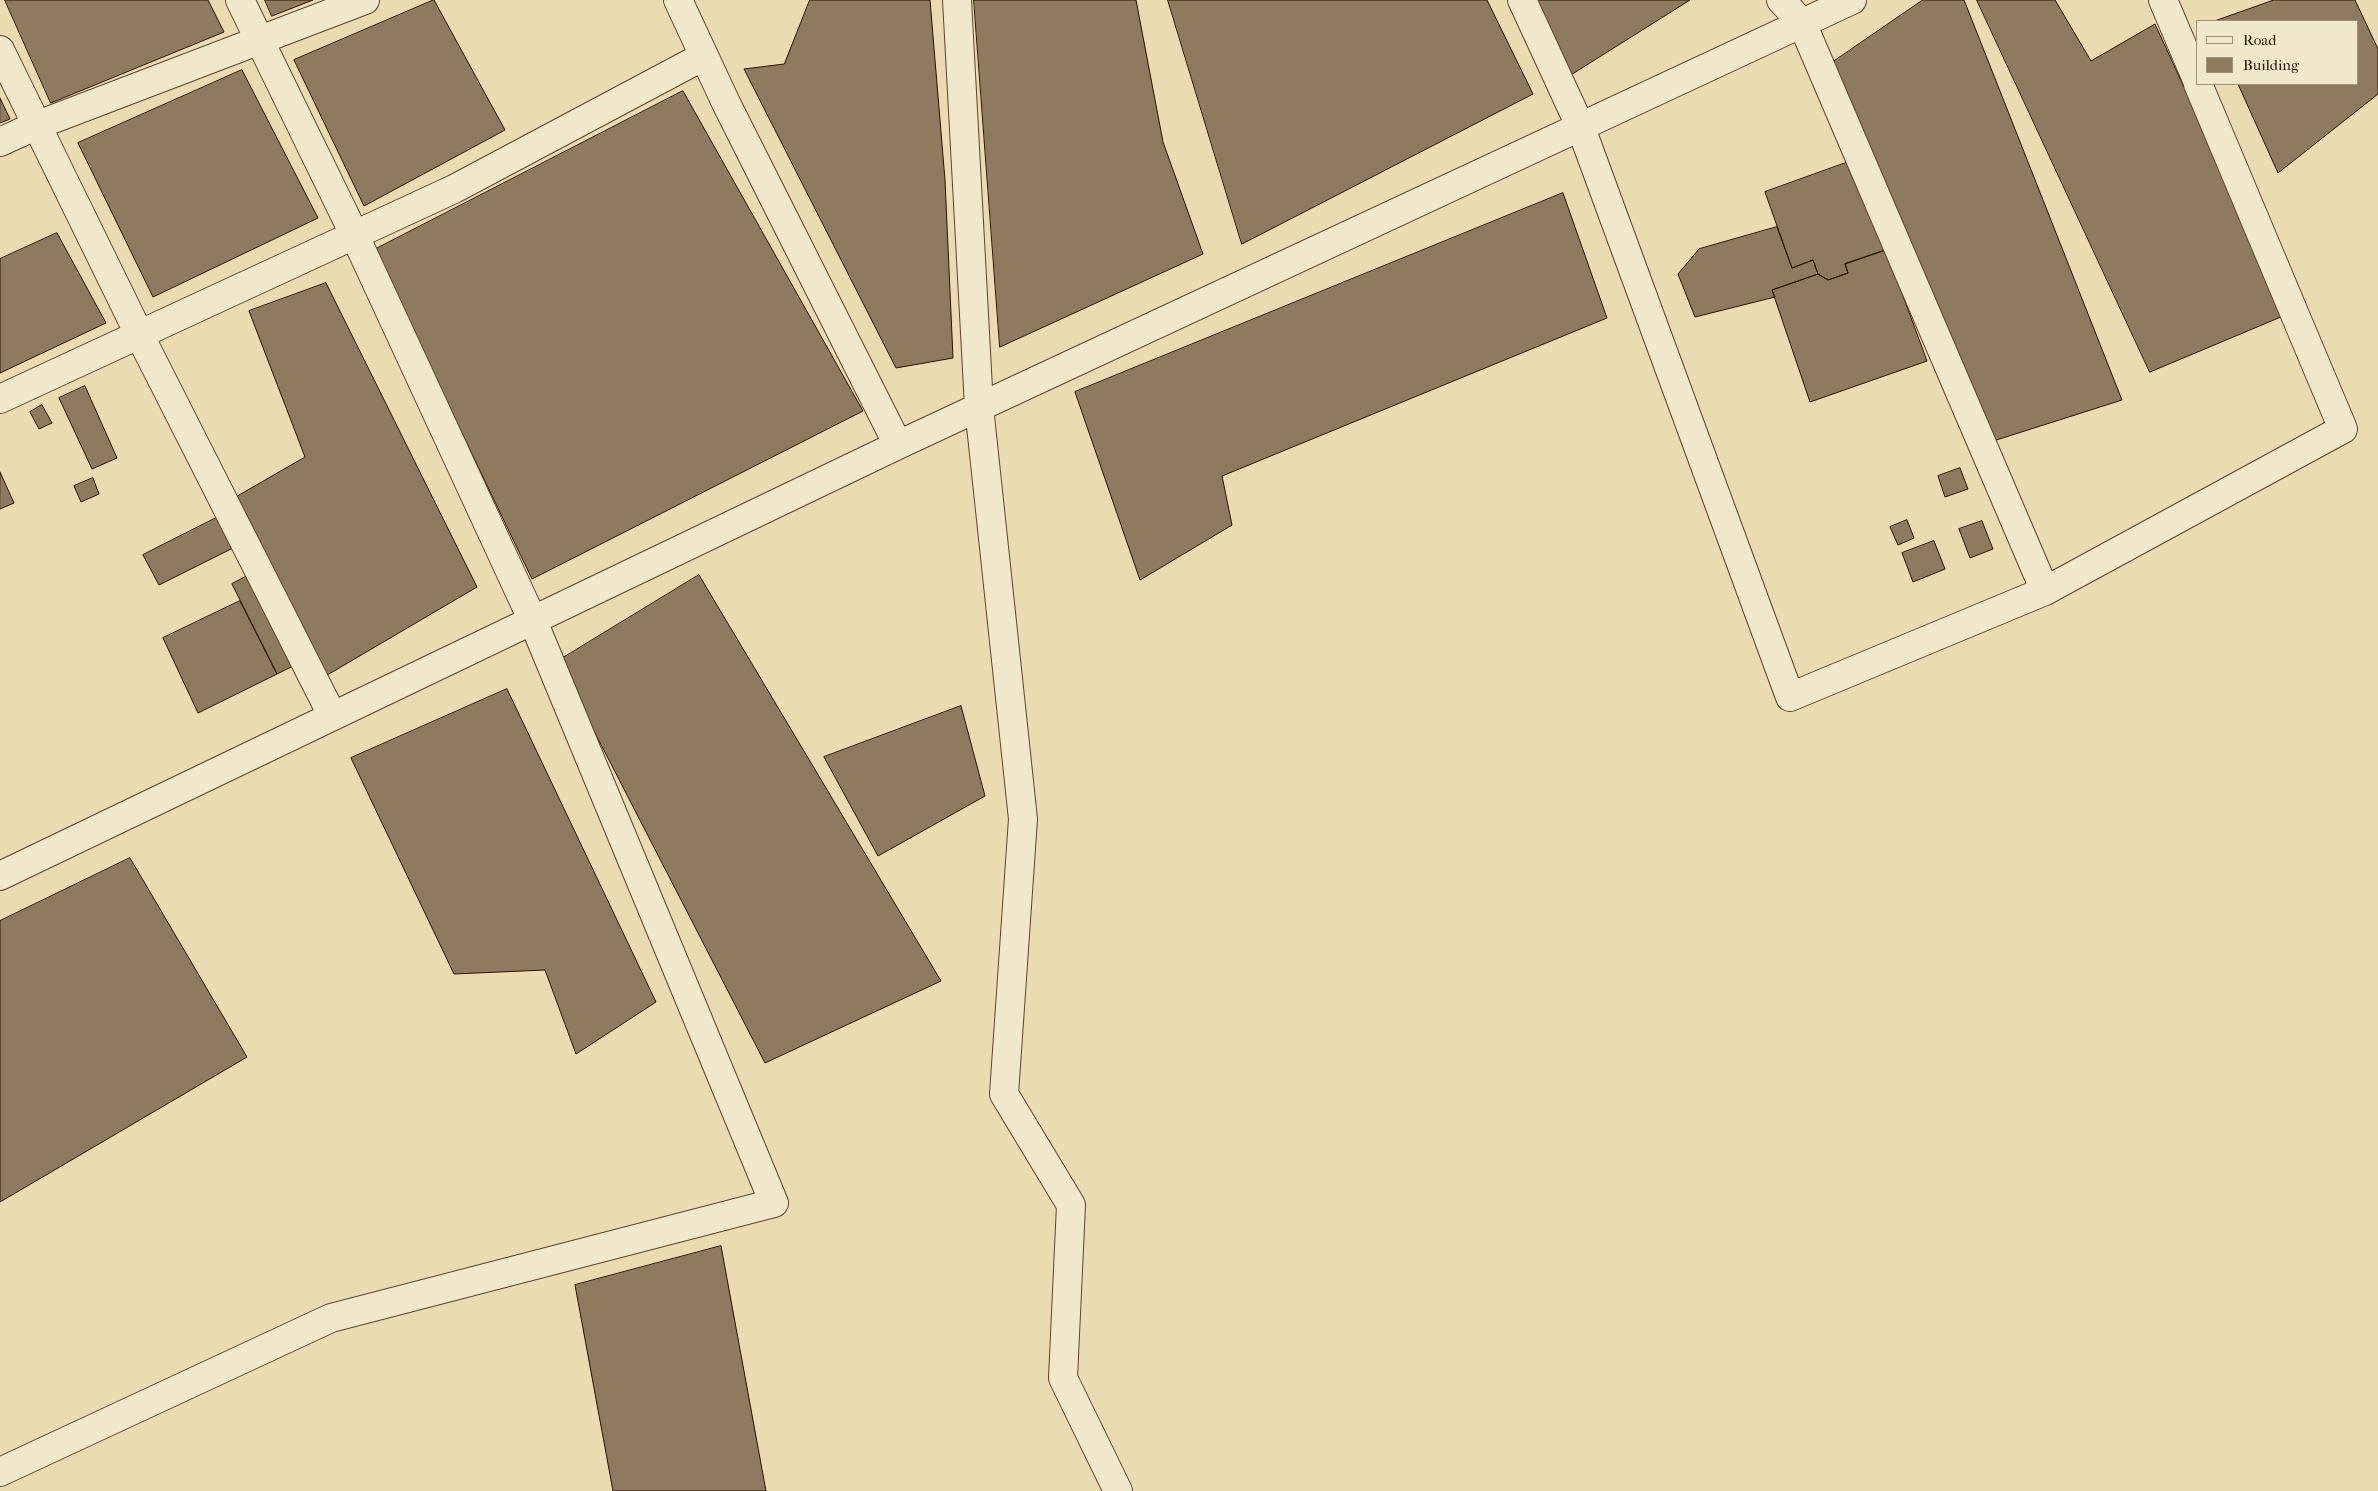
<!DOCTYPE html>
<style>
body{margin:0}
#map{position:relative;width:2378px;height:1491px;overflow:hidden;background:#eadbb1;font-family:"IM FELL French Canon",serif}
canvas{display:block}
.legend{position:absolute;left:2196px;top:20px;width:162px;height:65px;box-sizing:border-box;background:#f1e8cc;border:1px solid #a1927c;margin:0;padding:6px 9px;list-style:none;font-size:15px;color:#2a1104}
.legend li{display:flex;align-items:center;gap:10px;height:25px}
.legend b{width:25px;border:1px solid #a1927c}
</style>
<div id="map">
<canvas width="2378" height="1491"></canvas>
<ul class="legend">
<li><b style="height:6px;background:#f1e8cc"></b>Road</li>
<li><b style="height:14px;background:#8e7a5e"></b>Building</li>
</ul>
</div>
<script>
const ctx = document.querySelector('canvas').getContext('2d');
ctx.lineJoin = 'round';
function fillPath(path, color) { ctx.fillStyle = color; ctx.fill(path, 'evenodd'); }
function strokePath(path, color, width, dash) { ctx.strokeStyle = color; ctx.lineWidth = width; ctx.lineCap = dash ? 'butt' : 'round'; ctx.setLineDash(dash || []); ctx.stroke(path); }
const building = new Path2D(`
 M5,0H208L224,32L51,103Z
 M265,0H313L272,16Z
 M434,0L505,130L364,206L294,60Z
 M810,0H930L945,180L953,358L896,368L744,69L784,64Z
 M974,0H1136L1163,142L1203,254L1000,347Z
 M1168,0H1487L1533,94L1242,244Z
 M1534,0H1690L1566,78Z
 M1923,0H1964L2122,400L1987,443L1833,62Z
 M1977,0H2055L2091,61L2155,24L2288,314L2150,372Z
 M2274,0H2355L2378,49V94L2278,173L2238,84H2357V21H2215Z
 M242,70L318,218L153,297L78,143Z
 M683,91L863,411L532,579L374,250Z
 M0,98L10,119L0,123Z
 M1854,160L1886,250L1845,264L1848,273L1828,280L1818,274L1813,260L1792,268L1765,192Z
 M1563,193L1607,318L1222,476L1232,525L1140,580L1075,392Z
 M1777,227L1792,268L1813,260L1818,274L1772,290L1775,297L1695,317L1678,274L1699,249Z
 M57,233L106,323L0,373V259Z
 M1886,250L1927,361L1810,402L1772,290L1818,274L1828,280L1848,273L1845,264Z
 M326,283L477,587L317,681L227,502L305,457L249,311Z
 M85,386L117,458L92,469L59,398Z
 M42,405L52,423L39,429L30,412Z
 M1960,468L1968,489L1945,497L1938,476Z
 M0,472L14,503L0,509Z
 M93,478L99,494L81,502L74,486Z
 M224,514L239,545L159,585L143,555Z
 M1907,520L1914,538L1898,545L1890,527Z
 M1982,521L1993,549L1970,558L1959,529Z
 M1934,541L1945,569L1913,582L1902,553Z
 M257,571L301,662L277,674L232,584Z
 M699,575L941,981L765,1063L558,661Z
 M240,601L277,674L198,713L163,638Z
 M507,689L656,1002L576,1054L545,970L454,974L351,758Z
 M961,706L985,796L878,856L824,757Z
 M130,858L247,1057L0,1202V921Z
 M721,1246L766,1491H613L575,1285Z`);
fillPath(building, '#8e7a5e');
strokePath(building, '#2a1104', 1);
const minor = new Path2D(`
 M678,0L726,103L898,445
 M957,0L979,407L1023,819L1004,1094L1071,1205L1063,1378L1118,1491
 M1522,0L1581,128L1790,697L2045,591L1802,23L1781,0
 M2163,0L2197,80
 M0,50L140,336L332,715
 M0,142L35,126L365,0
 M0,399L454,189L704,56
 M2045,591L2343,429L2198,84
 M0,876L898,445L1852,0
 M0,1472L331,1318L774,1203L533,621L355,236L240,0`);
strokePath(minor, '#5a442f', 30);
strokePath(minor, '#f1e8cc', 28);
</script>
